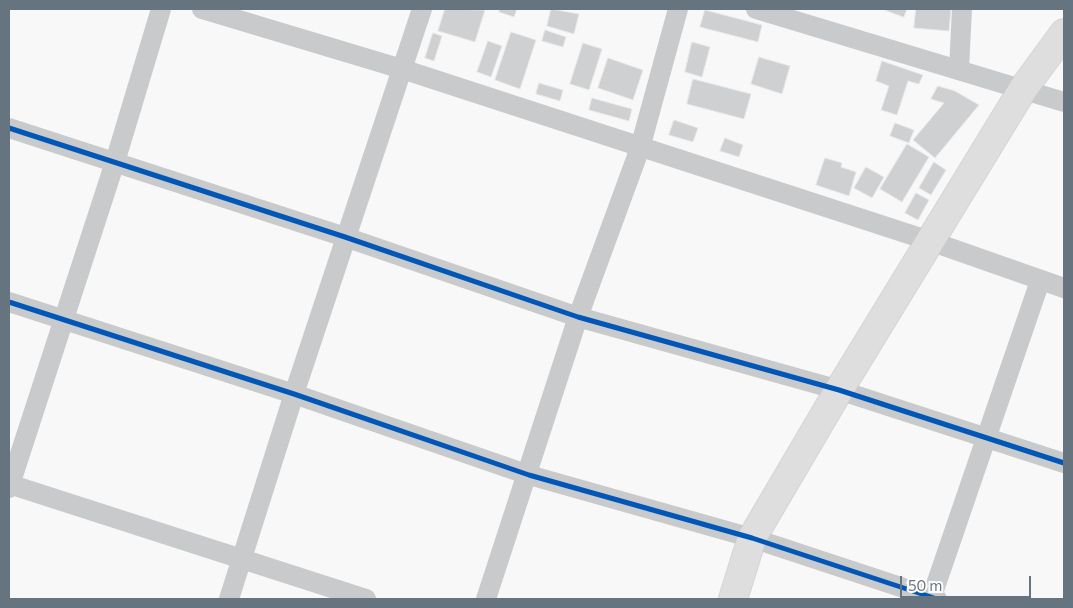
<!DOCTYPE html>
<style>
body{margin:0}
#map{position:relative;width:1073px;height:608px;overflow:hidden;background:#f8f8f8;font-family:Commissioner,sans-serif}
canvas{display:block}
.frame{position:absolute;inset:0;border:10px solid #66747f;pointer-events:none}
.scale{position:absolute;left:900px;top:576px;width:131px;height:22px;box-sizing:border-box;border:2px solid #66747f;border-top:0;padding-left:6px;font-size:15px;line-height:18px;white-space:nowrap;color:#66747f;-webkit-text-stroke:4px #fff;paint-order:stroke}
</style>
<div id="map">
<canvas width="1073" height="608"></canvas>
<div class="frame"></div>
<div class="scale">50 m</div>
</div>
<script>
const ctx = document.querySelector('canvas').getContext('2d');
ctx.lineJoin = 'round';
function fillPath(path, color) { ctx.fillStyle = color; ctx.fill(path, 'evenodd'); }
function strokePath(path, color, width, dash) { ctx.strokeStyle = color; ctx.lineWidth = width; ctx.lineCap = dash ? 'butt' : 'round'; ctx.setLineDash(dash || []); ctx.stroke(path); }
const building = new Path2D(`
 M445,9L485,10L475,42L438,31Z
 M500,9H517L514,17L499,12Z
 M551,9L579,14L574,34L547,26Z
 M882,9H907L904,17Z
 M916,9H951L949,31L914,28Z
 M705,10L762,25L758,42L700,27Z
 M545,30L566,37L563,47L542,41Z
 M511,32L536,40L520,89L495,80Z
 M433,33L442,36L434,61L425,58Z
 M488,41L502,46L491,77L477,72Z
 M692,42L710,47L702,77L685,72Z
 M583,43L602,49L589,90L570,84Z
 M759,57L790,66L782,94L751,84Z
 M608,58L643,70L633,100L598,88Z
 M882,61L923,75L919,84L908,81L897,115L881,110L889,86L876,81Z
 M693,79L751,94L744,119L687,104Z
 M539,83L563,90L560,101L536,94Z
 M938,86L955,91L979,105L935,158L913,140L944,103L931,99Z
 M592,98L632,109L629,121L589,110Z
 M674,120L698,128L693,142L669,135Z
 M895,123L914,130L909,143L890,136Z
 M725,138L743,145L739,157L720,151Z
 M907,144L929,157L902,202L880,189Z
 M825,158L842,163L841,167L856,172L849,196L816,185Z
 M934,162L946,170L931,195L919,188Z
 M866,167L884,177L872,198L854,188Z
 M916,193L929,200L918,220L905,213Z`);
fillPath(building, '#cfd0d1');
strokePath(building, '#e8e8e8', 1);
const secondary = new Path2D(`
 M733,599L752,538L839,390L1023,89L1064,33`);
strokePath(secondary, '#d4d5d6', 30);
strokePath(new Path2D(`
 M202,9L402,69L930,241L1064,288
 M756,9L1064,102
 M959,69L962,9
 M9,128L345,237L578,317L839,390L1064,463
 M9,302L294,394L529,475L752,538L937,599
 M9,484L366,599
 M9,488L115,162L161,9
 M229,599L294,394L422,9
 M486,599L578,317L640,148L678,9
 M931,599L1040,281`), '#c9cacb', 20);
strokePath(secondary, '#dededf', 28);
strokePath(new Path2D(`
 M9,128L345,237L578,317L839,390L1064,463
 M9,302L294,394L529,475L752,538L937,599`), '#0057b8', 5);
</script>
